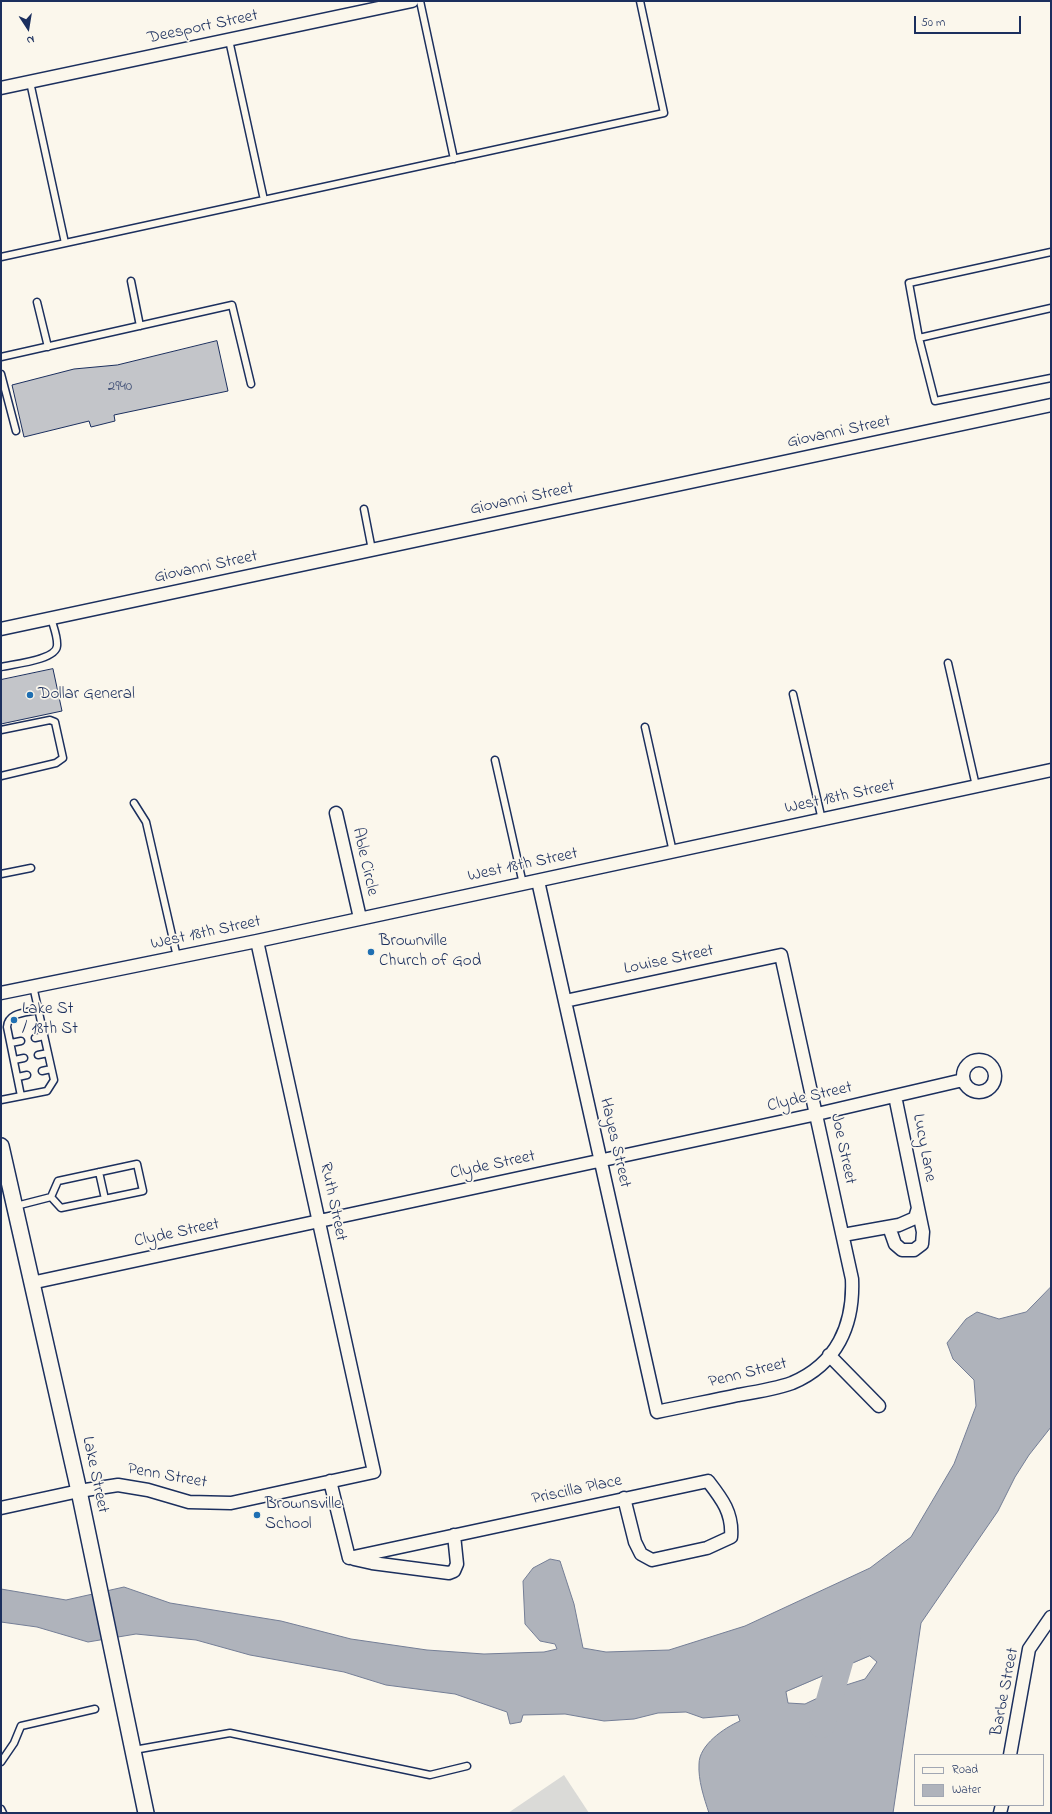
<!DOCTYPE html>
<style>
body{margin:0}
#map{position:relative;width:1052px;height:1814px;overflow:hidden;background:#fbf7ec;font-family:"Indie Flower",sans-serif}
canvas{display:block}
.frame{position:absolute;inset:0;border:2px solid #1b2f5e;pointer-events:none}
.legend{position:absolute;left:914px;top:1754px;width:130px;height:52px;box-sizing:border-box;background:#fbf7ec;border:1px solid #a1a7b3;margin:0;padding:5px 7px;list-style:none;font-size:12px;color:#1b2f5e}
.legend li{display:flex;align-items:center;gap:8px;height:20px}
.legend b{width:20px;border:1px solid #a1a7b3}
.north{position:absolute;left:8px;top:8px;width:40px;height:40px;-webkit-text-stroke:3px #fbf7ec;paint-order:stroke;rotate:168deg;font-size:11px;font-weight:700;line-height:16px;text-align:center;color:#1b2f5e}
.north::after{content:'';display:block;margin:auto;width:14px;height:18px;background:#1b2f5e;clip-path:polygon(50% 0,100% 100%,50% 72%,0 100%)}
.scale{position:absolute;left:914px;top:16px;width:107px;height:18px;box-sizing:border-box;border:2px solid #1b2f5e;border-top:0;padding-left:5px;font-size:12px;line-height:14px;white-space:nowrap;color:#1b2f5e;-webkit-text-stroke:3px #fbf7ec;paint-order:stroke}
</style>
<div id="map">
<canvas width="1052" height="1814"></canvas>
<div class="frame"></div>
<ul class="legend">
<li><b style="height:5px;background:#fbf7ec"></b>Road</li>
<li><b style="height:11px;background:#afb3bb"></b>Water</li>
</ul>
<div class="north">N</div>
<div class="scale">50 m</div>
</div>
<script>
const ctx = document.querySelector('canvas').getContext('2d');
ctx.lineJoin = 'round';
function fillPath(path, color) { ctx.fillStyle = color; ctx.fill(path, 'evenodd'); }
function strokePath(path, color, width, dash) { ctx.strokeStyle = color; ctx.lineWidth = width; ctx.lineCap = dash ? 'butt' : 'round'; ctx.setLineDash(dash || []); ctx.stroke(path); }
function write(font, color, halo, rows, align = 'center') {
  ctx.font = font + ' "Indie Flower",sans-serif'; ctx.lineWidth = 3.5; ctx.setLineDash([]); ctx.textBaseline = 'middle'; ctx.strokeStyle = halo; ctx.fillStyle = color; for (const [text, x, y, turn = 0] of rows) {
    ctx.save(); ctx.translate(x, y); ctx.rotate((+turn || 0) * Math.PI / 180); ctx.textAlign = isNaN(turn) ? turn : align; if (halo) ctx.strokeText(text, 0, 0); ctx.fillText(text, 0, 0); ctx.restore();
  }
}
fillPath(new Path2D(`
 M564,1775L589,1813H508Z`), '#dadad7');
const water = new Path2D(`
 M1051,1287V1427L1029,1455L1015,1477L998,1511L921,1623L893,1813H709C704,1798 698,1780 699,1764C699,1745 724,1728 740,1721L738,1715L703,1718L686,1712L658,1713L634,1719L604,1721L565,1714L523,1715L521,1722L510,1724L507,1712L455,1694L386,1685L344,1672L250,1655L196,1640L136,1634L88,1642L37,1627L1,1622V1589L66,1600L124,1587L170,1603L281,1621L351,1639L427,1650L484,1654L544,1652L557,1649L555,1644L540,1641L525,1624L523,1581L533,1568L550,1559L560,1561L574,1604L583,1648L606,1652L669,1650L745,1626L870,1568L911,1537L954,1464L976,1406L974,1380L953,1359L947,1343L966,1319L977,1312L999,1319L1026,1312ZM870,1656L877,1662L865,1679L843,1686L805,1704L788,1703L786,1692Z`);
fillPath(water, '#afb3bb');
strokePath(water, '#747e96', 1);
strokePath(new Path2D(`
 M822,1725L848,1634`), '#afb3bb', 26);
const building = new Path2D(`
 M217,341L228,391L114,415L115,421L91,427L89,421L24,437L12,385L74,369L117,365Z
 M53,669L62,711L1,724V680Z`);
fillPath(building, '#c3c5c9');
strokePath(building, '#1b2f5e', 1);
const service = new Path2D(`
 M420,1L454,159
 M229,40L264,200
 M30,82L65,243
 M1,257L664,113L640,1
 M131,281L140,326
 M37,302L48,347
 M1051,308L919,338L935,401L1051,378
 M919,338L909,283L1051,252
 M1,357L232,305L251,384
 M1,374L16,431
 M364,509L372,550
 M948,663L976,786
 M1,667C13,664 56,660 57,646C58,637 53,626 51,618
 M793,694L822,820
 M645,727L673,852
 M1,730L50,720L55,722L63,758L56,763L1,776
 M495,760L523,884
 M134,803L146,822L177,957
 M1,874L31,868
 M35,1038L44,1036
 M11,1043L21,1041
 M38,1055L48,1053
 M14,1060L24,1058
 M42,1071L51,1069
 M18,1077L27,1075
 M21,1096L7,1027C8,1012 26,1013 38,1010
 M1,1100L47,1091L54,1080L33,986
 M137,1164L143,1191L61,1208L51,1197L58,1181Z
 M99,1172L105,1199
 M16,1206L51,1197
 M134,1750L230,1733L430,1775L467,1766
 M1,1762L14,1743L21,1726L95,1709
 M1,1809L3,1813`);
const minor = new Path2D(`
 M1,88L412,1
 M1,629L1051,405
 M336,813L360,918
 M538,881C577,1058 617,1235 657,1412C684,1406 711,1401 738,1395C756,1392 775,1389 792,1383C837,1364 854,1325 852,1279L781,955L565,1001
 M1,993L257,941L1051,770
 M963 1076a16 16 0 1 1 32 0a16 16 0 1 1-32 0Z
 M889,1227L895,1244L902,1250H914L922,1244L923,1232L918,1208
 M843,1235L899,1225L915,1218L918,1208L895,1096
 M31,1283L817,1114L963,1080
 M829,1355L879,1406
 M330,1481L349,1558L708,1481C722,1499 733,1513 731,1537L707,1548L652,1560L641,1554L635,1542L624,1498
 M1,1508L79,1491L118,1485L148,1490L189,1502L231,1503L374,1472L257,941
 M354,1559L372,1563L449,1573L454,1571L457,1564L454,1535
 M1010,1755L1029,1649L1051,1617
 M1000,1813L1002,1805`);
const tertiary = new Path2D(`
 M1,1146L79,1491L146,1813`);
strokePath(service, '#1b2f5e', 9);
strokePath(minor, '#1b2f5e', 15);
strokePath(tertiary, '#1b2f5e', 18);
strokePath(service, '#fbf7ec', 6);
strokePath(minor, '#fbf7ec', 12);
strokePath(tertiary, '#fbf7ec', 15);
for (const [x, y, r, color] of [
 [30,695,4,"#1f6fb2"],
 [371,952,4,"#1f6fb2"],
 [14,1020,4,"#1f6fb2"],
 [257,1515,4,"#1f6fb2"]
]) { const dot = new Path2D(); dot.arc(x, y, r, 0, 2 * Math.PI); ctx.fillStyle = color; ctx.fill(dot); strokePath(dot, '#fbf7ec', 1.5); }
write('15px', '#455479', null, [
 ["2940",120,388]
]);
write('17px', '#1b2f5e', '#fbf7ec', [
 ["Deesport Street",203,28,-12],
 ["Giovanni Street",839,433,-12],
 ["Giovanni Street",522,500,-12],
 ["Giovanni Street",206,568,-12],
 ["West 18th Street",840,798,-12],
 ["Able Circle",364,862,77],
 ["West 18th Street",523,866,-12],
 ["West 18th Street",206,934,-12],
 ["Louise Street",669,961,-12],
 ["Clyde Street",810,1098,-13],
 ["Hayes Street",614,1143,77],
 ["Lucy Lane",923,1148,79],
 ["Joe Street",842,1149,78],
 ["Clyde Street",493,1166,-12],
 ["Ruth Street",332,1202,78],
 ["Clyde Street",177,1234,-12],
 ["Penn Street",748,1374,-14],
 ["Lake Street",94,1475,78],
 ["Penn Street",167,1477,10],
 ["Priscilla Place",577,1491,-12],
 ["Barbe Street",1006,1692,-79]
]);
write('17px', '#1b2f5e', '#fbf7ec', [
 ["Dollar General",38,695],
 ["Brownville",379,942],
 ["Church of God",379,962],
 ["Lake St",22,1010],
 ["/ 18th St",22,1030],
 ["Brownsville",265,1505],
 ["School",265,1525]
], 'left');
</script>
